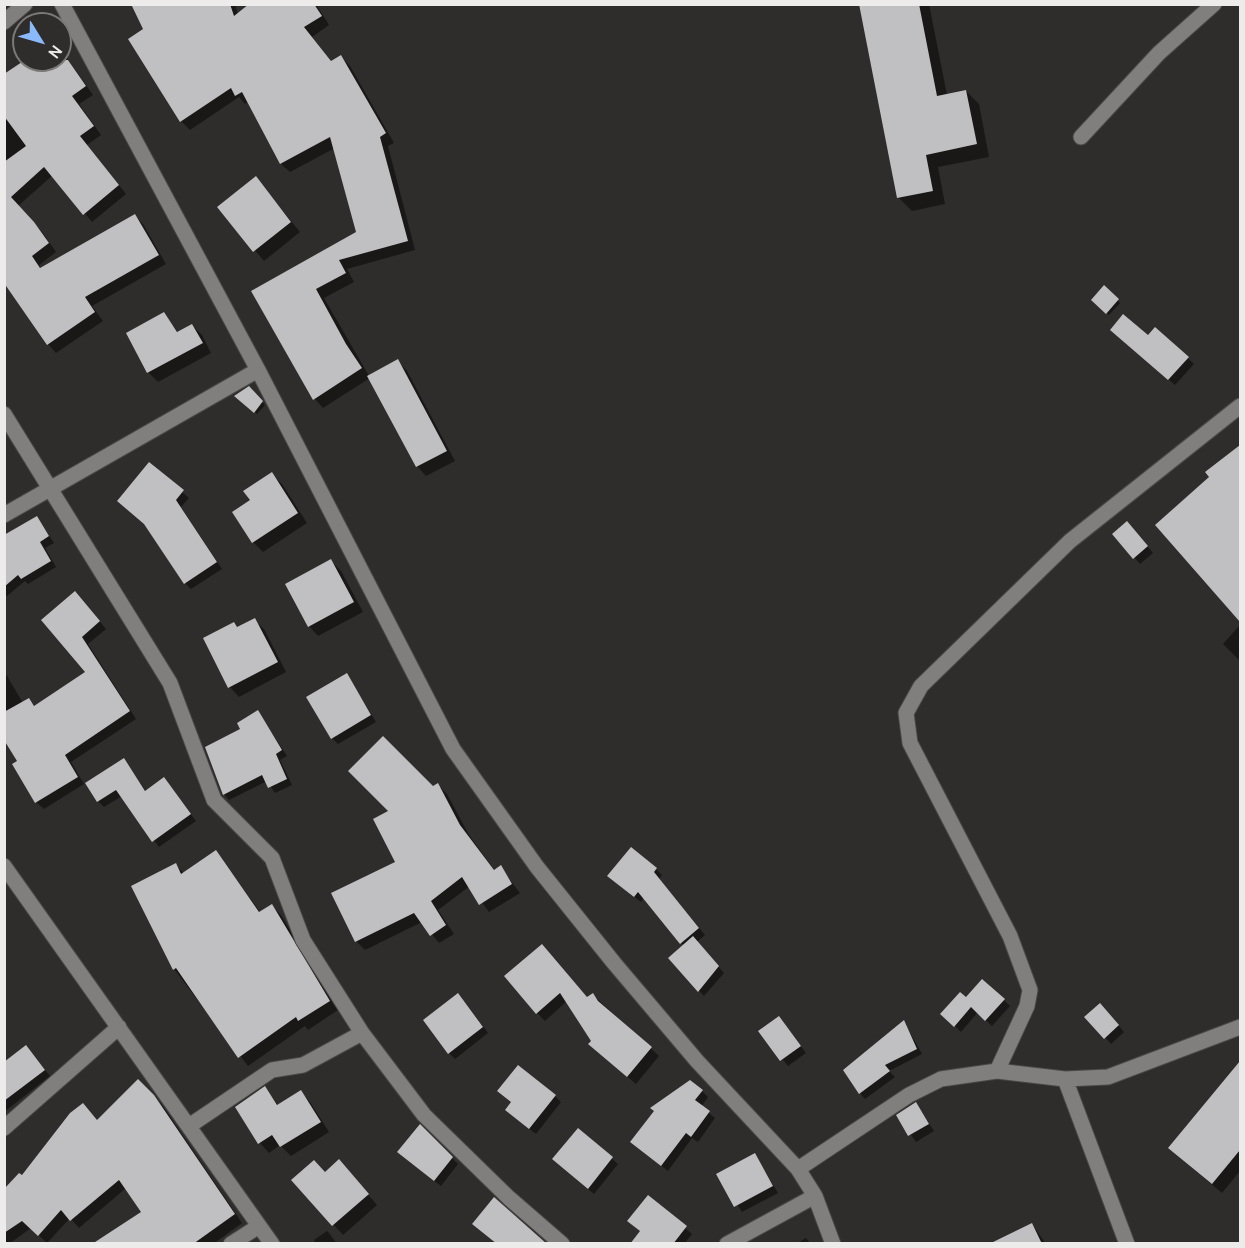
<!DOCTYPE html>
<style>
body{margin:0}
#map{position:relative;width:1245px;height:1248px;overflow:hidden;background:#2f2d2b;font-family:Cabin,sans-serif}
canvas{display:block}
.frame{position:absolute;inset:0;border:6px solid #eeeceb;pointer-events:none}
.north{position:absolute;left:12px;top:12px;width:60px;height:60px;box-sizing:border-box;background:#2f2d2b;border:2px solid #7b7978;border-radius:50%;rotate:127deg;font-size:16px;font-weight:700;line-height:24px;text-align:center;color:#eeeceb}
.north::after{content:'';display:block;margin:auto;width:21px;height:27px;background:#8abafc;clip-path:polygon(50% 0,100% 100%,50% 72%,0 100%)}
</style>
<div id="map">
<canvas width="1245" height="1248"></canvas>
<div class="frame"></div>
<div class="north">N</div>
</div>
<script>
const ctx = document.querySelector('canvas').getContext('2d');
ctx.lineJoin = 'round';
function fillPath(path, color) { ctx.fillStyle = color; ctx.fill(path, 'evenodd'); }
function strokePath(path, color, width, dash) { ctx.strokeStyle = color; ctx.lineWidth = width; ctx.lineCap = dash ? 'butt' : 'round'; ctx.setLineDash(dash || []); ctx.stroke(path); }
fillPath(new Path2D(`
 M133,4H235L238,15L252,4H316L329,25L312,37L332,62L341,57L350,66L394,143L388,146L415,250L347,269L354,282L324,298L369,376L398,361L407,371L455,461L426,476L417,466L370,378L323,408L315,399L253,291L357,233L335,148L290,172L281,164L249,101L245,104L239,97L190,130L181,121L130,39L145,29Z
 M860,4H929L947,95L966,91L979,104L989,157L938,167L945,204L912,211L899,198Z
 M60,48L93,95L79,104L101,135L87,145L126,194L92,222L53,175L18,206L42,232L56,252L39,265L41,268L135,216L143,224L166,264L92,306L103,321L56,353L48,344L4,274V76L27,60H60Z
 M256,178L300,232L264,261L219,207Z
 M1104,287L1120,303L1109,315L1093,300Z
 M163,314L179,333L192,325L202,335L211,353L158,382L148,372Z
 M1118,336L1148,337L1188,358L1194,364L1175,385Z
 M249,388L265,405L257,414L236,397Z
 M1234,452L1240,458V620L1157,525L1211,478Z
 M149,464L189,498L181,507L222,569L191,589L185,583Z
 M272,474L282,484L307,523L263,552L253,542L234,512L252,501Z
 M37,518L54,543L45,548L56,567L28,584L25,581L7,596L4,594V537Z
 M1133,529L1153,553L1140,564L1114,534Z
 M331,561L341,571L363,612L318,636L309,626Z
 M82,600L106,629L88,644L136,719L71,762L84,784L44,809L36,802L19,761L4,737V671L23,703L28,699L35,706L87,672L43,620Z
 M254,620L264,629L286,672L239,697L230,687L205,639L238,628Z
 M1240,625V661L1223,644Z
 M347,675L376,722L338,744L332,738Z
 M258,712L287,756L280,760L292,785L275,793L267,781L229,800L224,794L243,730Z
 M124,760L146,791L164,779L196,821L159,847L122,796L104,807L98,801Z
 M438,785L447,794L469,835L495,871L500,867L520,893L489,912L470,886L438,910L454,934L439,943L422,922L365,950L356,941L433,788Z
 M216,852L261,913L272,906L281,915L338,1010L308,1030L305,1026L248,1066L174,969L175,865L185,874Z
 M656,869L662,875L659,879L705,935L697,942L724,973L704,996L670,959L684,946L644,897L641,902L616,882Z
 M541,946L588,998L593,995L659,1056L636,1084L598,1052L567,1001L545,1021L537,1013Z
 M966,999L1004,1000L1010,1006L992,1026L978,1012L961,1032L949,1020Z
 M464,1001L488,1033L455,1059L449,1053Z
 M1106,1011L1124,1032L1111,1044L1105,1037Z
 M779,1018L806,1053L788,1066L760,1031Z
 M904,1022L922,1054L889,1071L895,1077L865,1099L860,1093Z
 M32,1054L50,1076L4,1112V1064Z
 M1233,1073L1240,1080V1171L1222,1193L1179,1157Z
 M138,1081L162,1105L242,1223L213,1244H95L143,1212L126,1188L79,1228L70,1218L47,1243L31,1228L9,1244H4V1191L22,1177L83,1105L98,1122Z
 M265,1088L279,1106L301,1092L310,1102L329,1132L291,1156L280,1145L269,1153L260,1143L237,1107Z
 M702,1091L708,1097L701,1107L715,1118L698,1142L692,1138L668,1171L639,1148Z
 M555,1096L561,1102L536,1134L513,1116Z
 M916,1104L934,1131L916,1142L898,1116Z
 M420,1127L458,1164L441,1186L405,1158Z
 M578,1130L618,1164L594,1194L560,1165Z
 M755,1155L778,1193L742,1212L718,1175Z
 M348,1171L377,1205L343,1235L293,1180Z
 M648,1197L692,1234L684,1244H638L641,1232L629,1221Z
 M1032,1224L1046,1244H1003Z
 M327,1231L329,1233L337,1244H316L314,1240Z
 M806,1238L811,1244H796Z`), '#0007');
fillPath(new Path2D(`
 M131,4H230L234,16L249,4H314L322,16L304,27L331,61L341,55L386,133L380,137L408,241L339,260L346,273L316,289L346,344L362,368L313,400L251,291L356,232L330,137L280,164L242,92L235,96L231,88L180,122L128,39L143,29Z
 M859,4H919L937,96L966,90L977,144L926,155L933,191L897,198Z
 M25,60H68L86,86L72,96L94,126L80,136L119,185L83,215L44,167L11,197L34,222L49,243L32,256L40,268L135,214L159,255L85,297L95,312L47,345L4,283V162L26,146L4,116V74Z
 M256,176L291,222L253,252L217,207Z
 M1104,285L1119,299L1106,314L1091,300Z
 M164,312L177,332L192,324L203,343L147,373L126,333Z
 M1123,314L1148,335L1155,327L1189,357L1168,380L1110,330Z
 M398,359L447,451L416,467L367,376Z
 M249,386L263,401L254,413L234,396Z
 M1240,445V622L1155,525L1209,477L1205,472Z
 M149,462L184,490L176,500L217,562L184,584L144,524L117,501Z
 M272,472L298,513L252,543L232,512L250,500L243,491Z
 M37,516L49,536L40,542L51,561L21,579L18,575L4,587V535Z
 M1127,521L1148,546L1133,559L1112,534Z
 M331,559L354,602L308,627L285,584Z
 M75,591L100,621L82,637L130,711L65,755L78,777L35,803L12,764L17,761L4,740V712L29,698L34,706L85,672L41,620Z
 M255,618L278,662L228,688L203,638L234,622L237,627Z
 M347,673L371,715L331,739L306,697Z
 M258,710L282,750L276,754L287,779L268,788L262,775L223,795L205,747L240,729L237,723Z
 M383,736L433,786L438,783L460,825L494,870L501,865L512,884L479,905L462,877L431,901L446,925L430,936L414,913L355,942L331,893L395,862L373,819L388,811L348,771Z
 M124,758L145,791L164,777L191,814L152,842L116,790L97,802L85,783Z
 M631,847L657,868L654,872L699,928L680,944L638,892L634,897L607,876Z
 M216,850L259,912L272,904L330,1001L298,1021L296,1017L238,1058L176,968L173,970L131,886L176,863L181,874Z
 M693,936L719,966L698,992L668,958Z
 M542,944L587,997L593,993L598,1001L652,1047L627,1077L588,1044L591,1041L560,993L536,1014L504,976Z
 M982,979L1005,999L985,1021L971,1007L954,1027L940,1014L960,992L966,997Z
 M458,993L483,1027L448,1054L423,1020Z
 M1100,1003L1119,1025L1104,1039L1084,1017Z
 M779,1016L801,1046L780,1061L758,1031Z
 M904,1020L917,1049L885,1065L890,1071L859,1094L843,1070Z
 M26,1045L45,1070L4,1101V1062Z
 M1240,1061V1150L1212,1184L1168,1148Z
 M518,1065L556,1095L529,1129L505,1110L511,1102L497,1091Z
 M138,1079L154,1095L235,1214L193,1244H92L141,1212L119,1180L70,1221L61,1210L38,1236L22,1221L4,1233V1189L19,1173L22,1175L70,1113L83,1103L97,1120Z
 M690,1080L703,1090L695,1100L710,1111L691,1137L686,1133L661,1166L630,1142L654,1111L650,1108Z
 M265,1086L277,1105L301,1090L321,1122L280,1147L272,1135L258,1144L235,1107Z
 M916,1102L929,1124L908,1136L896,1115Z
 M420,1124L453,1157L434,1181L397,1152Z
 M578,1128L613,1157L588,1189L552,1159Z
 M755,1153L773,1186L734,1207L716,1174Z
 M339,1159L369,1194L332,1226L291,1180L314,1160L325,1172Z
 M648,1195L687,1226L673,1244H630L640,1231L627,1221Z
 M494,1197L503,1205L547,1244H497L472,1224Z
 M1032,1223L1042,1244H989Z`), '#c0bfc1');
const minor = new Path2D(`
 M62,4L258,370L453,749L537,867L614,963L697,1061L798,1169L815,1196L833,1244
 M4,22L25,4
 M1081,137L1159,53L1214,4
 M4,414L170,683L214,800L272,858L303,940L362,1033L424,1115L509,1198L562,1244
 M4,515L258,370
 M4,866L272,1244
 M997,1071L1027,1006L1030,990L1010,936L910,743L906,713L921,686L1070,541L1240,406
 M1065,1079L1127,1244
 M189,1126L272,1070L303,1065L362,1033
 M4,1128L119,1027
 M798,1169L909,1095L941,1079L997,1071L1065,1079L1108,1077L1240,1027
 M231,1244L259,1226
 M727,1244L815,1196`);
strokePath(minor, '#4b4948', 17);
strokePath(minor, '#817f7d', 15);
</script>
